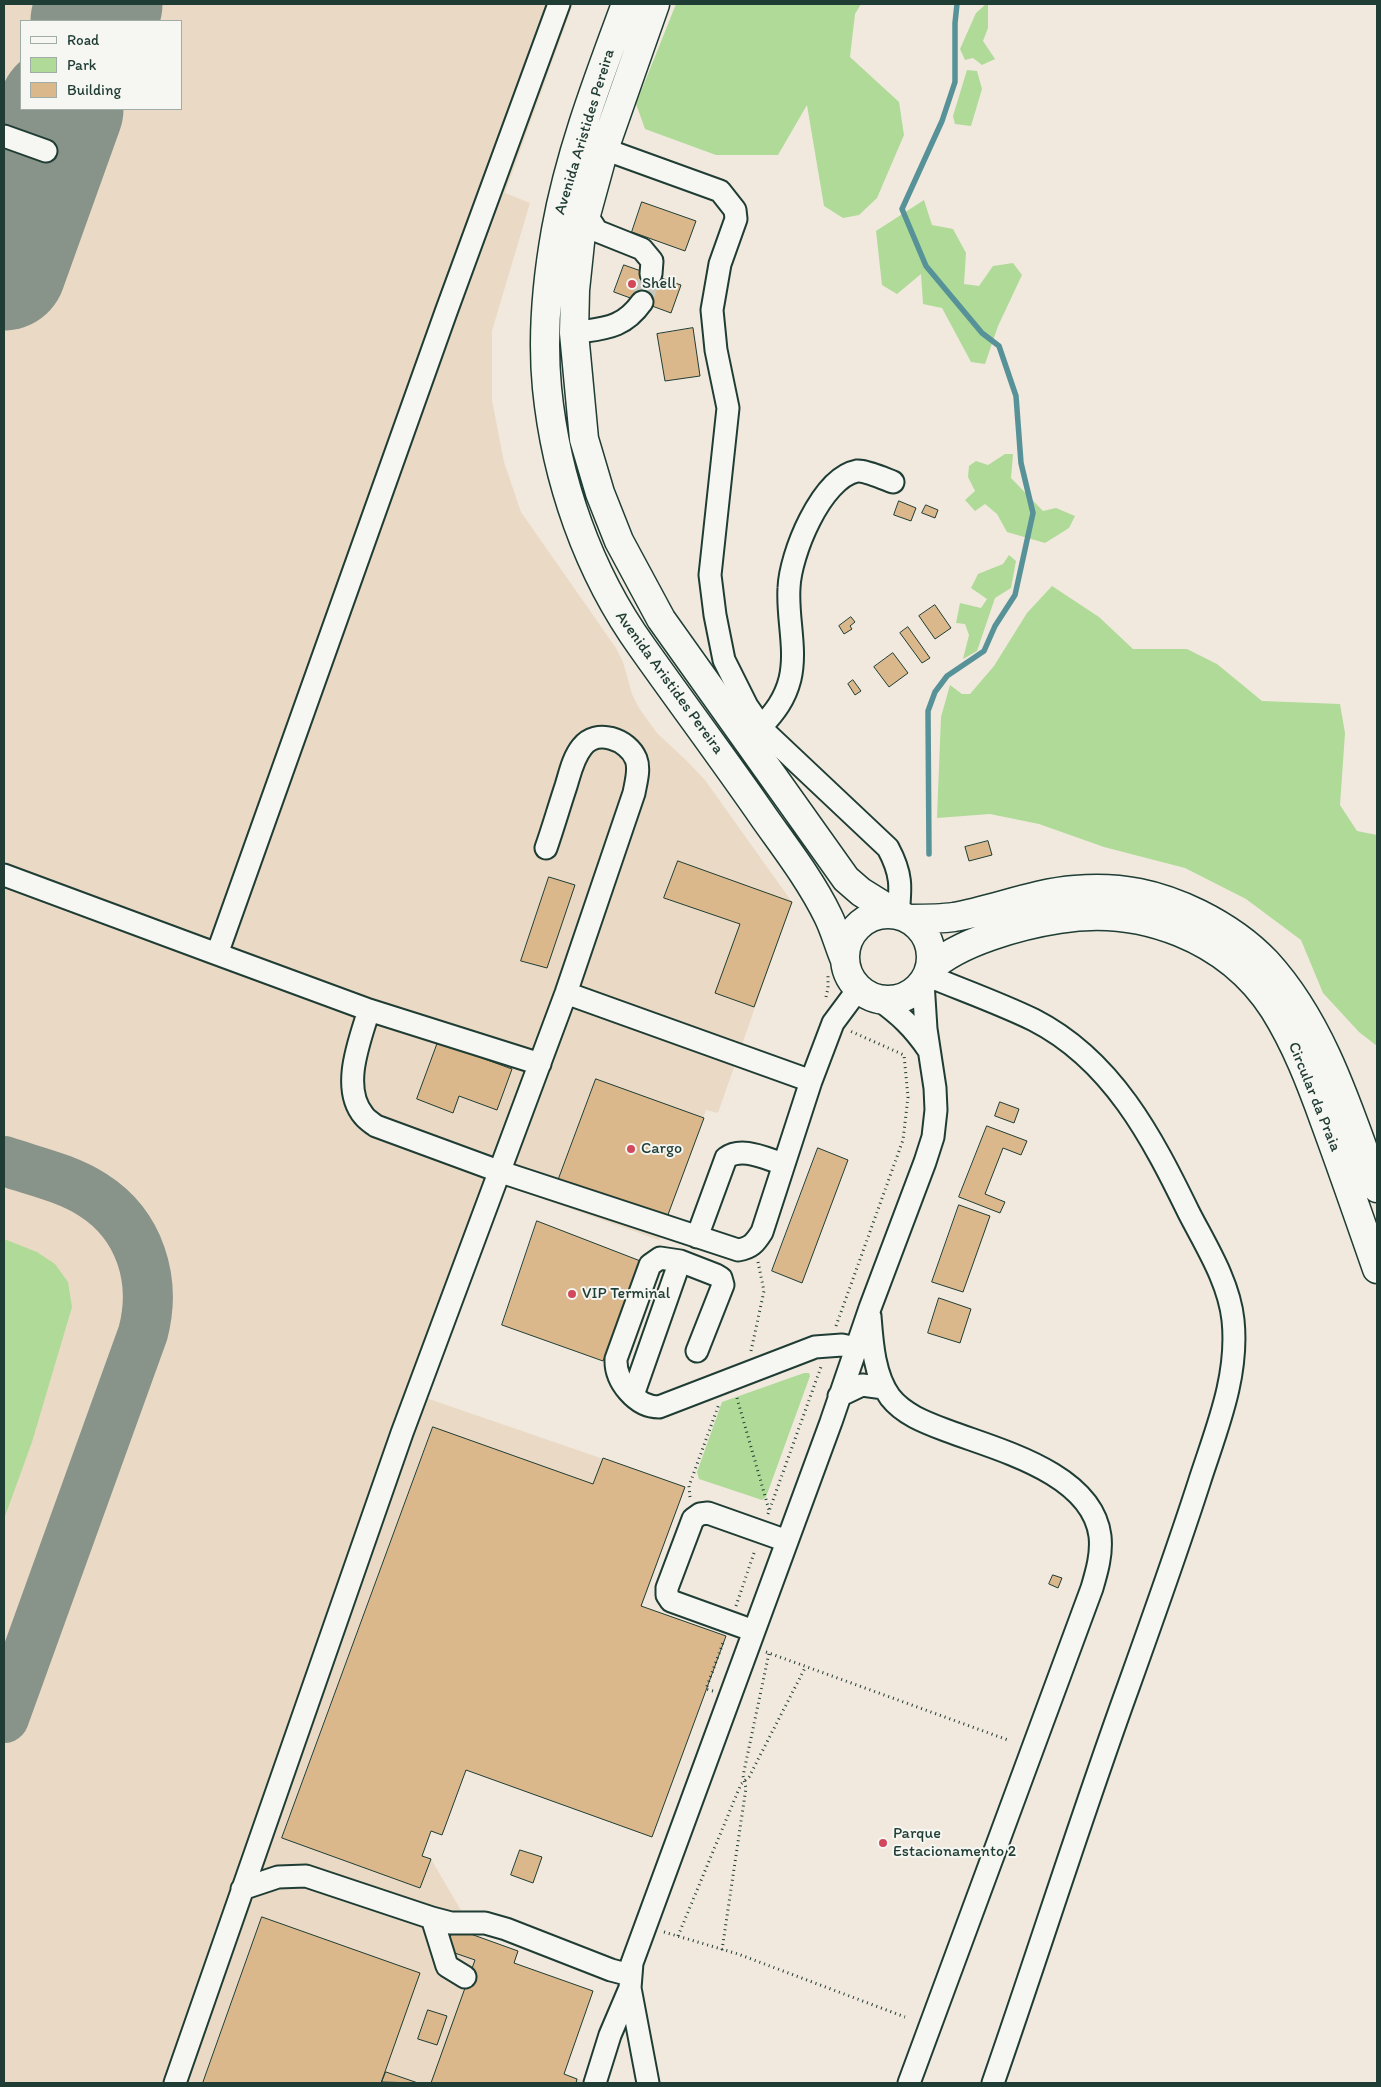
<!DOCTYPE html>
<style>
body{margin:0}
#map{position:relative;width:1381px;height:2087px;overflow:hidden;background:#f1e9de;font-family:Itim,sans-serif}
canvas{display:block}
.frame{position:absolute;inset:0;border:5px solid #1f3d34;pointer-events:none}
.legend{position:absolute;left:20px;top:20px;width:162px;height:90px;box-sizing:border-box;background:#f6f6f2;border:1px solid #a0aca6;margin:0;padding:6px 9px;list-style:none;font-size:15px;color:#1f3d34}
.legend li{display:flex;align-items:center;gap:10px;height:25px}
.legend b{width:25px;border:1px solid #a0aca6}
</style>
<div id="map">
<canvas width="1381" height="2087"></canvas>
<div class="frame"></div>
<ul class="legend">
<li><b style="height:6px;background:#f6f6f2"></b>Road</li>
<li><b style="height:14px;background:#afda98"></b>Park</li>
<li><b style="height:14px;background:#dbb78c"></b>Building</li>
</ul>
</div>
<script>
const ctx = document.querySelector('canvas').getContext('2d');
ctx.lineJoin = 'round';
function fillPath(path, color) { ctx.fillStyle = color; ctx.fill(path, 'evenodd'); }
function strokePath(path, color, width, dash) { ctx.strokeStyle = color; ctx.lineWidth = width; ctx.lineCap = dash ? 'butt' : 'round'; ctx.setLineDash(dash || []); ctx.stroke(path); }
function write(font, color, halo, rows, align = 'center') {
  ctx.font = font + ' Itim,sans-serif'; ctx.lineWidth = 4; ctx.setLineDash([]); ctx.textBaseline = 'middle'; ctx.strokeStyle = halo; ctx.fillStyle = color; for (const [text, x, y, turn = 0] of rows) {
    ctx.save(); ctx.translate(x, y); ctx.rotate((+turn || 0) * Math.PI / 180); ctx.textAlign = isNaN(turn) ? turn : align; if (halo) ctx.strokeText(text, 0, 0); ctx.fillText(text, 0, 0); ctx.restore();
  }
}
fillPath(new Path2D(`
 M4,4H573L505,193L530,203L492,331V400L504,462L521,512L616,648L623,662L632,694L639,708L657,733L688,762L705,780L792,902L718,1113L706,1110L659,1240L506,1186L426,1394L429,1399L685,1487L642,1606L726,1636L652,1837L466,1770L442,1835L431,1831L422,1855L431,1859L476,1936L518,1951L514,1963L593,1991L564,2074L592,2083H4ZM21,21H181V109H21Z`), '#eadac5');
fillPath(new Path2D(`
 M676,4H861L855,14L850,57L899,102L904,135L877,198L859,215L843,218L824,206L807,105L778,155H716L645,129L636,104Z
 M986,4H988V28L983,41L995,59L982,65L973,58L965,60L960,49L976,13Z
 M967,70L977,71L982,89L971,126L955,124L953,116Z
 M924,200L932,225L953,229L966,253L964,284L979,286L993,266L1013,263L1022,275L998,326L985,364L971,362L942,308L923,304L921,274L897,294L882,285L876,231Z
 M1005,454H1013L1011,478L1043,511L1056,508L1075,516L1069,528L1045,543L1007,532L997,514L985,504L975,511L965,500L975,491L968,477L969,466L976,461L988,465Z
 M1009,555L1016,561L1011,588L995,598L977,651L963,659L969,635L965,624L956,623L960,603L981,608L987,599L971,588L978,574L1003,564Z
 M1052,586L1099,617L1133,649H1187L1217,664L1262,701L1340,704L1345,733L1340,805L1357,831L1377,835V1046L1359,1032L1323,993L1301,940L1246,899L1185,868L1104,847L1039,824L990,814L937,818L941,717L950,685L962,694H970L994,666L1027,613Z
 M4,1239L37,1252L55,1264L68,1282L72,1307L32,1442L4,1519Z
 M804,1373H809L810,1376L766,1497L762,1500L699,1479L697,1472L722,1402Z`), '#afda98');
strokePath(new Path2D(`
 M929,854L928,711L935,692L947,676L984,651L995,626L1015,595L1033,513L1021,463L1016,396L999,346L982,333L926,266L902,209L942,121L955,82V23L957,4`), '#589299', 5.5);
strokePath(new Path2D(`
 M4,1161C33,1171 67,1178 93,1195C140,1225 157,1280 143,1333L4,1718`), '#889389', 50);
strokePath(new Path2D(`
 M93,21L100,4
 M4,268L61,109`), '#889389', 125);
const building = new Path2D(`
 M642,202L696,221L685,251L632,232Z
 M624,265L681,285L671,313L614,292Z
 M693,328L700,376L665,381L657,334Z
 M899,501L916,508L911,521L894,515Z
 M926,505L938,510L935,518L922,513Z
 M935,605L951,628L935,639L919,616Z
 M851,617L855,622L850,626L852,629L844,634L839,626Z
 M908,627L930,658L922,663L900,633Z
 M893,653L908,673L889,687L874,667Z
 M853,680L861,691L855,695L848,684Z
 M988,841L992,855L969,861L965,847Z
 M678,861L792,902L754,1007L715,993L740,924L664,898Z
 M549,877L575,885L547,968L521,961Z
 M438,1042L512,1069L497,1110L459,1096L453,1113L417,1099Z
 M596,1079L704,1118L666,1220L558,1181Z
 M1000,1102L1019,1109L1014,1123L995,1116Z
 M987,1126L1027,1141L1021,1155L1003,1148L985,1194L1005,1202L1000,1213L959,1197Z
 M818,1148L848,1160L802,1283L772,1271Z
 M959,1205L990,1216L963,1292L932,1282Z
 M537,1221L643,1262L603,1361L502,1325Z
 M939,1298L971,1309L960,1343L928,1333Z
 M433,1427L593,1484L603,1458L685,1487L641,1606L726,1636L652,1837L466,1770L442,1835L431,1831L422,1856L431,1859L420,1888L282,1838Z
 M1053,1575L1062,1578L1058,1588L1049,1584Z
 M520,1850L542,1857L533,1883L511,1875Z
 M262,1917L420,1973L381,2083H203Z
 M454,1928L518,1951L514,1963L593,1991L564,2074L577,2079L576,2083H431L475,1960L446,1950Z
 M428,2010L447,2016L437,2045L418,2039Z
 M386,2072L418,2083L382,2082Z`);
fillPath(building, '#dbb78c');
strokePath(building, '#1f3d34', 1);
strokePath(new Path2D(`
 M642,302L651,274`), '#c7c7bc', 21, [21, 11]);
const minor = new Path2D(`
 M4,136L46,151
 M604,149L720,191L735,210L736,219L720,264L712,310L716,350L728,408L710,575L715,615L724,660L747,706L765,732L888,848C902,874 901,887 898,915
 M586,214L597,231L642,249L652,261L651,274
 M574,333C604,328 623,329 642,302
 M761,727C775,712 785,699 790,679C797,649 787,618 789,588C790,555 821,478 857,471C865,470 885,479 893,482
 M4,875L217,954L446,312L559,4
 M217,954L369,1010L540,1064
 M926,975C962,990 999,1003 1034,1020C1112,1060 1152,1137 1189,1213C1206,1246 1229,1282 1233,1320C1239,1377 1216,1430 1199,1483C1177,1551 1153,1618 1129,1685C1081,1817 1039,1951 993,2083
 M566,993L811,1081
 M878,999C900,1015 913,1027 928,1049
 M369,1010C360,1040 340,1088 364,1116C367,1120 372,1123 376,1126L501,1172L738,1250C751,1248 755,1243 762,1232L811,1081L833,1023L859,988
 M697,1237L726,1158C742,1146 766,1159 784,1164
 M680,1261L716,1275L721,1278L723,1285L697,1351
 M870,1316C872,1342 874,1375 890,1397C904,1415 927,1423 948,1431C998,1450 1092,1473 1100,1536C1102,1554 1097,1571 1092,1588L909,2083
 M633,1395L680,1261L660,1258L650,1265L616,1359C615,1381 636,1407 659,1407L815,1347L842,1345L856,1348
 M839,1396L862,1385L884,1388
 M754,1631L671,1601L667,1595V1588L693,1519L700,1514L708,1513L787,1541
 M242,1889L278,1877L306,1876L432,1918
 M465,1977L447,1966L432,1918L451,1923H485L506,1929L611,1970L630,1975
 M175,2083L402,1433L566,993L634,793C636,782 640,769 636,759C628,739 596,728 582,747C573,758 570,773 566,786C559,807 553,828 546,848
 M595,2083L610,2035L630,1988
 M648,2083L630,1988L632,1963L831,1422L870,1308L925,1162L933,1137L936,1110L935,1088L926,1029L923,982`);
const highway = new Path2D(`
 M626,4C599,77 570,152 556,230C547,281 542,336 547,388C556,479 588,572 642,647C683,705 725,761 765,819C787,850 811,881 828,916C835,930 839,946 845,960
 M655,4L604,149L581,233L575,290L574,333L584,439L600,493L619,541L661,619L846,879L861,892L898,915
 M845 957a43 43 0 1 1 86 0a43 43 0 1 1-86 0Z
 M909,919C924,919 939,919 954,917C994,910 1034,893 1075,890C1121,886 1158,894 1199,914C1223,926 1248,943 1266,962C1323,1024 1349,1111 1377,1188
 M930,969C958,942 1020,925 1059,919C1140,905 1228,938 1274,1009C1296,1044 1311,1083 1325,1122C1343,1171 1360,1220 1377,1269`);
strokePath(minor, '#1f3d34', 25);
strokePath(highway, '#1f3d34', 31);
strokePath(new Path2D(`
 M826,997L828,988V974
 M836,1326L903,1140L908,1097L904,1055L850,1031
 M751,1351L764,1291L758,1262
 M737,1398L769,1510
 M690,1497L689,1486L719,1404
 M768,1514L822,1364
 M736,1606L755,1550
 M766,1652L1008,1740
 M713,1691L706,1689L724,1640
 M664,1932L738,1954L905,2017
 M678,1936L741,1784L749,1777L806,1666
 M722,1950L746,1788L743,1776L769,1653`), '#1f3d34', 3, [1, 4]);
strokePath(minor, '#f6f6f2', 21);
strokePath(highway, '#f6f6f2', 28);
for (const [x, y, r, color] of [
 [632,284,5,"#d1495b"],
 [631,1149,5,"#d1495b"],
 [572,1294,5,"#d1495b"],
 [883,1843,5,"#d1495b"]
]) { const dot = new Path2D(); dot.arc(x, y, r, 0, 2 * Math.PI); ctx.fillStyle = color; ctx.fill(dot); strokePath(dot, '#f6f6f2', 2); }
write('16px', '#1f3d34', '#f6f6f2', [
 ["Avenida Aristides Pereira",585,132,-73],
 ["Avenida Aristides Pereira",669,683,54],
 ["Circular da Praia",1314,1097,68]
]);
write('16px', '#1f3d34', '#f6f6f2', [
 ["Shell",642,284],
 ["Cargo",641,1149],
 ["VIP Terminal",582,1294],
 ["Parque",893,1834],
 ["Estacionamento 2",893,1852]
], 'left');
</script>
